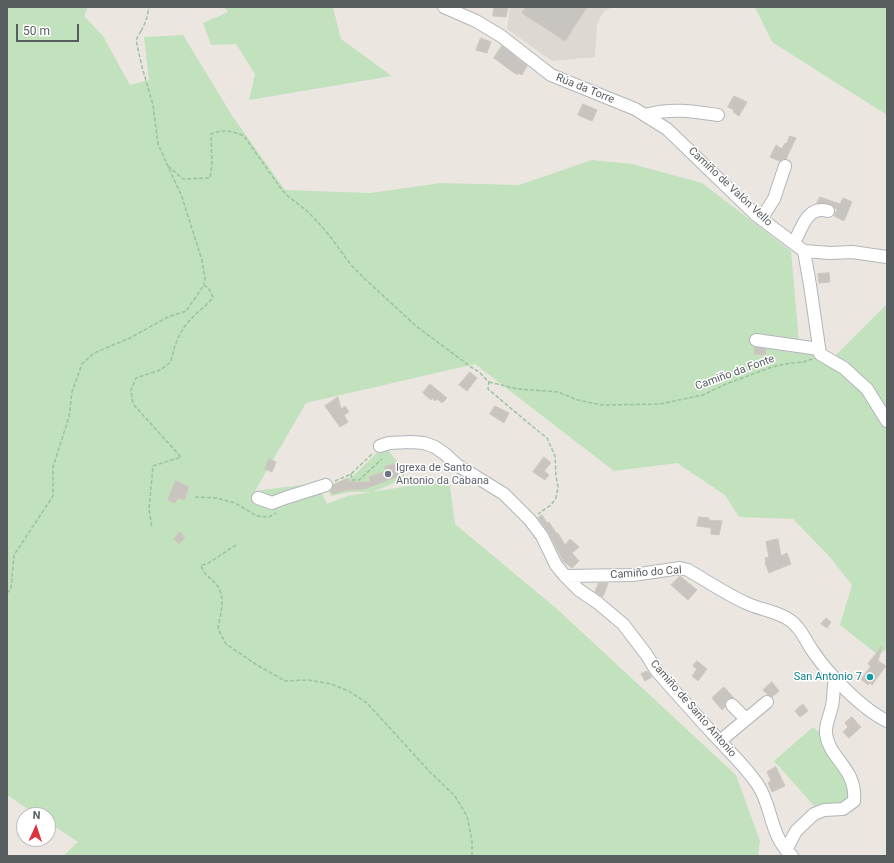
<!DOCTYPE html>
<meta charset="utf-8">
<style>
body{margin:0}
#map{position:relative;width:894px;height:863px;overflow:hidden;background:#ebe7e0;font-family:Roboto,sans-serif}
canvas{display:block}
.frame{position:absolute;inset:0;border:8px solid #585d60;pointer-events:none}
.north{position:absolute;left:16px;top:807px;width:40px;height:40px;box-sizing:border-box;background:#fff;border:1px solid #bcbebf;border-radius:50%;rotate:3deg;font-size:11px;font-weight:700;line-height:16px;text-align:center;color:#585d60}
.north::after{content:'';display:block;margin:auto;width:14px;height:18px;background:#dc343f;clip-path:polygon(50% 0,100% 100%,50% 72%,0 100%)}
.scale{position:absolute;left:16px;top:24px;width:63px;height:18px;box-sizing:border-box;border:2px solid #585d60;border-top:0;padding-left:5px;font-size:12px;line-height:14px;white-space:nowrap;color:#585d60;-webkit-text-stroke:3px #fff;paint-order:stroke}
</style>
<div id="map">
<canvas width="894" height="863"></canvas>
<div class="frame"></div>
<div class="north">N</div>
<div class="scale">50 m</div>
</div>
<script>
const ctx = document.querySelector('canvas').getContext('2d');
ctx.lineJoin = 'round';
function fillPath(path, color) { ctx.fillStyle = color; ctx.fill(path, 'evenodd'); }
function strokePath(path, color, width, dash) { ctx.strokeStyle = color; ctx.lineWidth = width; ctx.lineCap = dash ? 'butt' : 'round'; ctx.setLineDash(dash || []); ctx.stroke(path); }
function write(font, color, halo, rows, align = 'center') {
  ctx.font = font + ' Roboto,sans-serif'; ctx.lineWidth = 3; ctx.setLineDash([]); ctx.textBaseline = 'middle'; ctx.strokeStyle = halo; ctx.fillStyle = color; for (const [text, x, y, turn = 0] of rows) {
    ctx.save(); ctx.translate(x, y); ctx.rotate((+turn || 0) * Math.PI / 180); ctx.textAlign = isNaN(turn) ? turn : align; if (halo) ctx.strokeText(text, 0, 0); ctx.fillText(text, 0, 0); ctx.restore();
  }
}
fillPath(new Path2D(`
 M510,7H612L605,11L601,16L597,25L595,57L552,61L507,29Z`), '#ddd8d1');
fillPath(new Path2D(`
 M7,7H88L84,16L103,36L130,85L149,80L144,37L183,35L233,117L285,190L370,193L441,183L519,185L592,160L632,164L702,183L791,251L799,343L833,358L887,304V649L878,655L840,625L852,585L829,556L793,519L739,517L725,495L677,463L614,471L475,364L306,403L255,491L317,483L327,504L347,496L372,492H351L331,496L327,487L353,476L380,450L387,449L402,467L405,478L373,492L449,479L455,524L557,609L736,775L760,841L758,856H63L78,842L48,822V815H37L7,795Z
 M224,7H333L341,39L392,76L249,100L255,74L236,44L211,45L203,23L228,12Z
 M755,7H887V115L772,42Z
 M813,727L826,738L851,790L847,804L816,808L774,761Z`), '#c2e1bd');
const building = new Path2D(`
 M494,7H508L506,17L493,16Z
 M526,7H587L565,41L522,13Z
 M481,38L491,42L487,53L476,50Z
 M502,46L527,66L522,75L518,73L517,75L494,58Z
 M734,96L747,102L739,116L733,112L734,110L728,107Z
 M583,104L597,110L592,121L578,115Z
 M790,136L796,138L786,159H783L779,161L770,157L776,145L782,149L785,143L786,144Z
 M820,197L840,204L843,198L852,202L844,221L834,216L837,210L832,205L822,203H817Z
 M829,273L830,282L819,283L818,274Z
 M755,347L766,349L765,355L755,354Z
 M470,372L477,378L467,391L459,385Z
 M430,384L447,398L442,403L437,399L435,401L432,398L431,400L423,393Z
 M338,397L341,409L345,406L349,412L344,415L348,422L340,427L325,406Z
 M495,406L509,413L504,423L490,414Z
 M544,457L551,463L544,471L549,475L545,480L533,472Z
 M269,459L276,462L272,472L265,469Z
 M394,464L399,476L364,489L346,490L332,494L331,491L334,484L348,478L349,482H371L369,477L386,471L385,467Z
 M176,481L189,487L184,500L178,498L175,503L168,500Z
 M542,515L547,523L549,522L557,534L558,533L565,545L570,539L579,547L572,553L579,561L572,568L563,561L549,533L538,518Z
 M699,517L709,518V520L722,521L719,535L711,534V528L697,526Z
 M180,532L185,538L179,544L174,539Z
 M778,539L781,556L787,553L791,564L769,573L765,563H766L765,558L769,557L766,542Z
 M680,576L697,590L688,600L671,585Z
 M599,583H608L603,597L595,592Z
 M826,618L831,622L827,628L821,624Z
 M882,646L878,661L886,666L872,685L870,683L868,685L861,679L871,666L868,664Z
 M697,661L707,669L698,681L692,676L697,669L693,666Z
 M647,671L652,677L645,681L641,674Z
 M772,682L779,691L772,697L768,695L763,690Z
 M724,687L734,698H730L726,700L725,703V707L722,710L712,698Z
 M803,704L808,711L800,717L795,711Z
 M852,717L861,727L849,738L843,732L848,727L845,723Z
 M776,767L785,786L772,792L768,783L771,781L767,772Z`);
fillPath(building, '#c8c4bf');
strokePath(building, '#cfc7be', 1);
const minor = new Path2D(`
 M444,7L476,21L501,36L551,75L635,109L667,129L756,215L804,251L830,253L852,252L887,257
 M645,115C672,108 690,111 718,115
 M761,219L774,199L785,166
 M794,243C802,228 807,205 828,211
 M804,251L810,285L820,354L844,368L867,389L887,421
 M756,340L819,349
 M380,446L389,443L411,442L424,443L435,447L445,454L457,465L504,494L530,520L542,536L556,565L565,576L579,590L598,603L623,624L646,654L656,670C675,692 695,714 715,736C730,752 746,767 758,785C773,808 769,835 792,856
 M258,498L272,503L285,498L326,485
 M565,576L633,575L680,568L688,570C707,581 726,594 746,603C760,610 778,611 791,621C801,628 805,640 812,650C828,674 862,709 887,721
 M732,705L746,719
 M720,741L767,702
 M786,850L796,831L814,814L824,810L843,809L854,801C857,768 829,759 826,734C825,725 830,715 832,706C834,697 833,688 835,679`);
strokePath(minor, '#b2b6ba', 14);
strokePath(new Path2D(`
 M141,31L136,40L142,67L153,105L158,144L182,197L193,232L202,260L205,279L204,284
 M141,31L146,21L149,7
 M168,166L183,179L210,178L212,164L211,134C222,129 233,131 244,136L282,190L289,197L306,210L316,220L329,235L351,265L365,279L416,326L471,367L479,372L489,382L488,389L532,426L547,438L555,456L556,476L558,487L556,498L551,505L538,514
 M489,382L518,389L558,392L578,400L602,405L660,404L703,395L726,384L772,367L785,364L803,362L812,359
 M351,474L352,480H359L382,459
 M335,481L351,474L373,453
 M195,497L216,498L235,503L257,516L269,517L276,513
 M236,545L207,564L201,565C203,574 210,577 216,584C227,597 220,614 218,629L226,644L257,665L285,681L308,680L331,684L349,691L367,703L430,772L455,796L467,816L472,841V856
 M7,593L11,589L14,555L53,496V467L69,417L72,392L82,364L94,353L130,338L168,317L186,311L204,285L209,289L213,297C207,306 198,311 191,319C179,331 174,346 171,362L160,370L136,378L131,390L133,404L181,457L153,466L149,509L152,528`), '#98c49e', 1.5, [4, 2]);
strokePath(minor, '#fff', 12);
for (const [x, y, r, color] of [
 [388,474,4,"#6b7280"],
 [870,677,4,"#0f9aa8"]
]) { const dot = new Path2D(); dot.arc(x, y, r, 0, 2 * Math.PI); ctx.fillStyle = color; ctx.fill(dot); strokePath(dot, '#fff', 1.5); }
write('11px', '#585d60', '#fff', [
 ["Rúa da Torre",585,89,22],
 ["Camiño de Valón Vello",730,187,43],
 ["Camiño da Fonte",735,373,-20],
 ["Camiño do Cal",646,573,-4],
 ["Camiño de Santo Antonio",693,709,49]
]);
write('11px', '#5b616d', '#fff', [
 ["Igrexa de Santo",396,468],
 ["Antonio da Cabana",396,481]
], 'left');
write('11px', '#0d838f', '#fff', [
 ["San Antonio 7",862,677]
], 'right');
</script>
